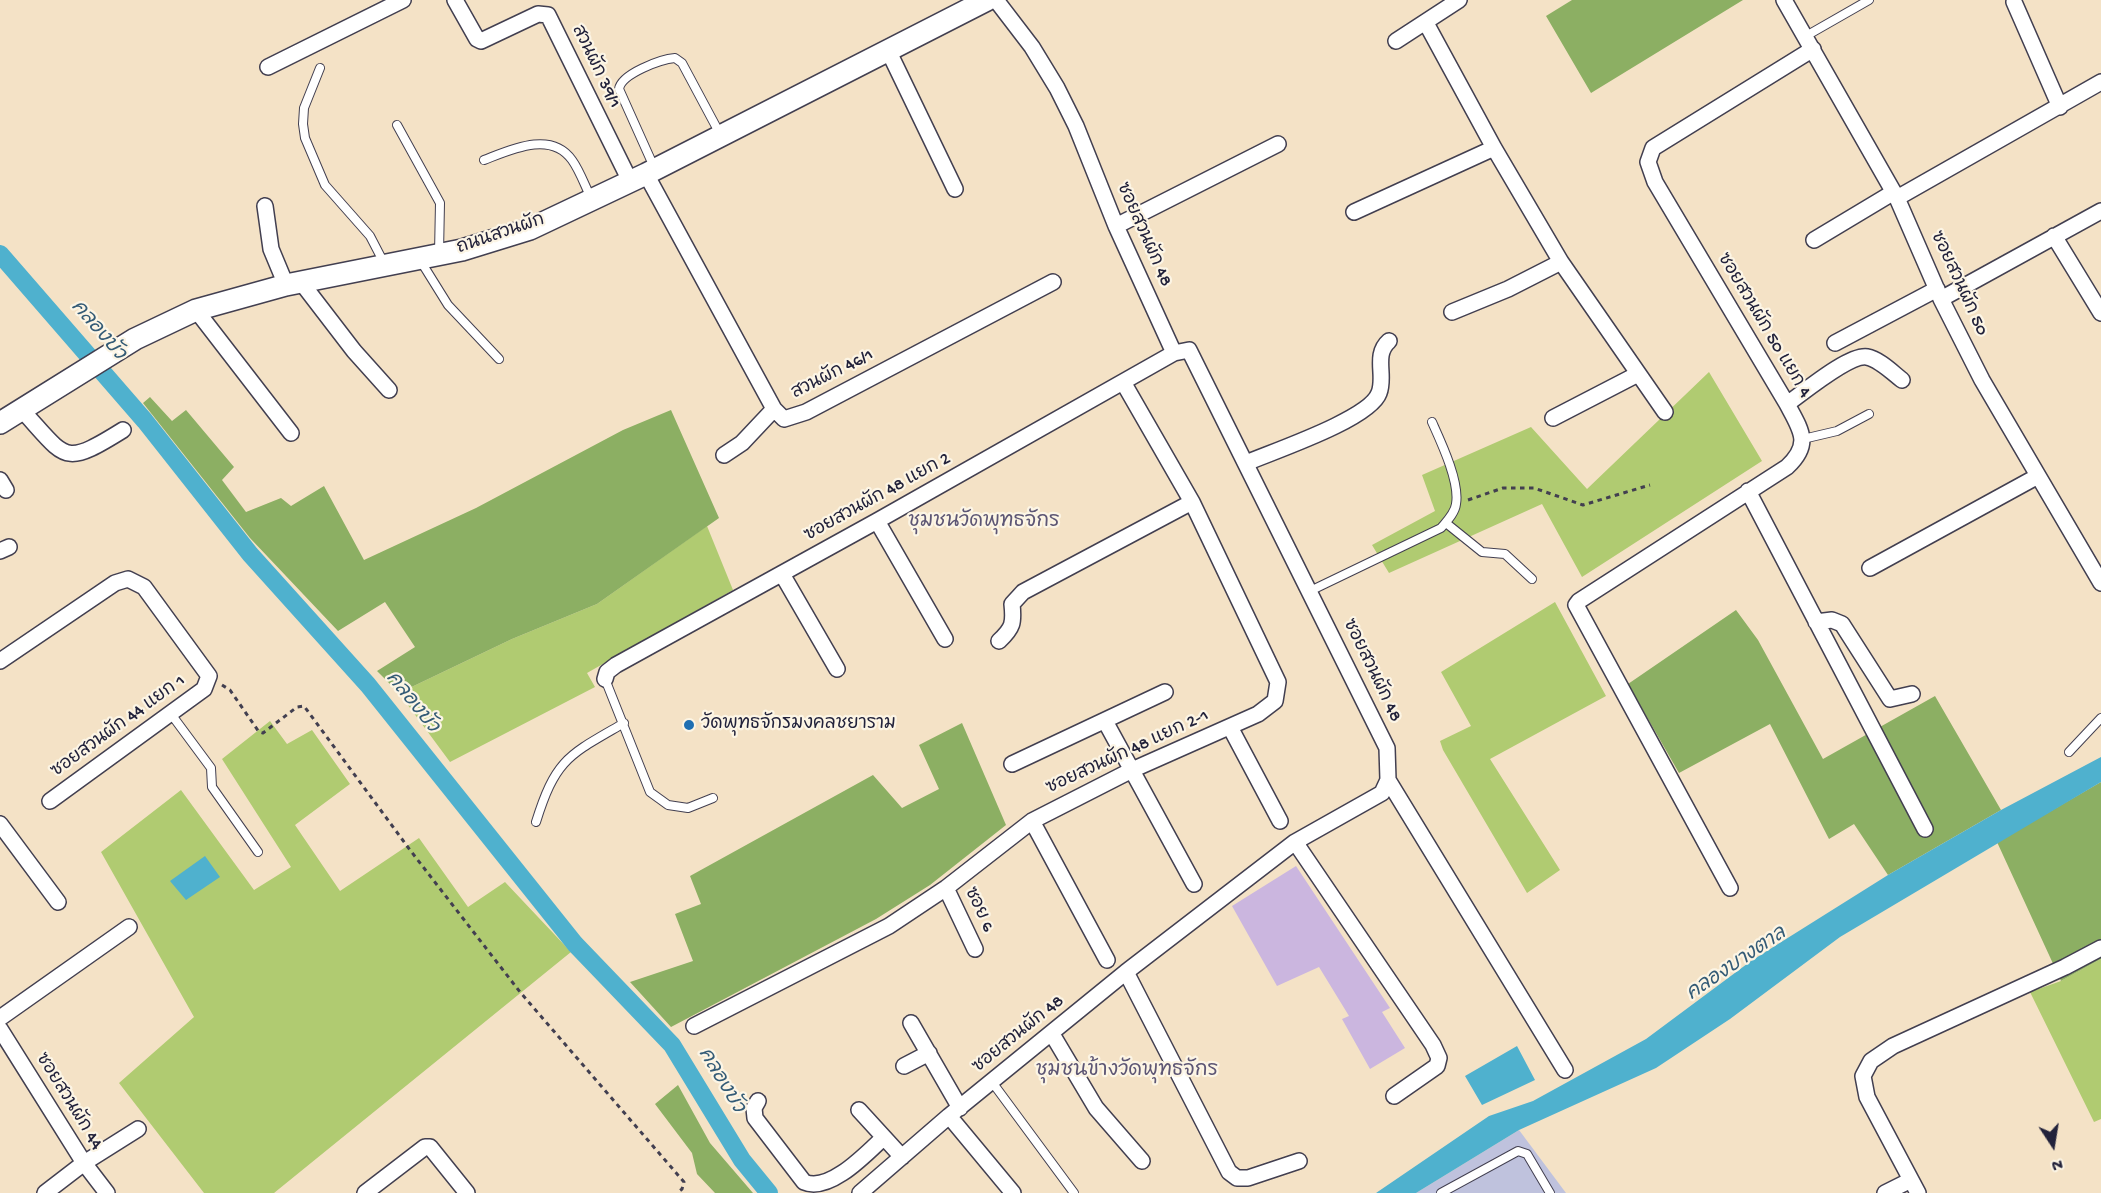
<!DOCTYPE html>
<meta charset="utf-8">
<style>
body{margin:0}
#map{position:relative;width:2101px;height:1193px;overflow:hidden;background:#f4e2c6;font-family:"Gochi Hand",sans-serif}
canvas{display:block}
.north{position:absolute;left:2023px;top:1115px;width:60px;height:60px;-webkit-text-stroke:4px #fcf5e5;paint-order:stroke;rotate:168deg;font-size:16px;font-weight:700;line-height:24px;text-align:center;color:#22223b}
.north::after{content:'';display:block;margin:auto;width:21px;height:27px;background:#22223b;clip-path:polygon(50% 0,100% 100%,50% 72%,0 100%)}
</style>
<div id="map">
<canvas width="2101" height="1193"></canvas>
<div class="north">N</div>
</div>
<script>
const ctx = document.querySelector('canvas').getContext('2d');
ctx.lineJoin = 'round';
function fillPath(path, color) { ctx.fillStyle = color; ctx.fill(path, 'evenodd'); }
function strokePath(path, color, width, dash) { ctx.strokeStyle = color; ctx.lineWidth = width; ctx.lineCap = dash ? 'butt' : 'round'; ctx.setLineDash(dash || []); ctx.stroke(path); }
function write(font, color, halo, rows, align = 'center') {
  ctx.font = font + ' "Gochi Hand","Playpen Sans Thai",sans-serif'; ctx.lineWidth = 4.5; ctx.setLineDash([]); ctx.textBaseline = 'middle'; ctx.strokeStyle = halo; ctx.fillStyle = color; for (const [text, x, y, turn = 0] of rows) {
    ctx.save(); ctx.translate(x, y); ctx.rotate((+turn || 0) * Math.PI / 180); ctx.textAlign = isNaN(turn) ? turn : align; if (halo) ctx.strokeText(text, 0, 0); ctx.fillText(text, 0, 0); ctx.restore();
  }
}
fillPath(new Path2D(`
 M1519,1130L1566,1193H1416Z`), '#bfc2dd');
fillPath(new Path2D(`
 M1709,372L1762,461L1582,577L1542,504L1389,573L1372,545L1435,511L1422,475L1531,427L1587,489Z
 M707,526L733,590L587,673L595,687L450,762L399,693L512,639L597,604Z
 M1555,602L1606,696L1490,759L1560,870L1527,893L1443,750L1440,741L1471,726L1441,672Z
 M270,721L287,744L312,730L350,784L295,825L340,891L419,838L468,907L505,882L571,952L274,1193H204L119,1083L194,1017L101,852L181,790L254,890L291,867L222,759Z
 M2101,959V1119L2094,1122L2030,992L2061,981Z`), '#b0cb71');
fillPath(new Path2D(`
 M1572,0H1743L1591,93L1546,16Z
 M150,397L172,421L186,410L234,467L222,480L246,512L281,498L291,506L324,486L364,560L476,508L623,430L671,410L719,518L597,604L512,639L399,693L377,671L415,647L385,602L338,631L250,538L143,403Z
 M1736,610L1758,640L1823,759L1935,696L2001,810L1888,875L1854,824L1829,839L1770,724L1679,773L1628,684Z
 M962,723L1006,825L930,885L876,919L671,1027L630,982L693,961L675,914L701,904L690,876L873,775L902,808L939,789L919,745Z
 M2101,782V959L2061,981L1997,842Z
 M678,1085L710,1143L753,1193H715L697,1174L692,1153L655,1104Z`), '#8caf63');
fillPath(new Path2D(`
 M2101,757V782L1840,937L1730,1019L1656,1068L1519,1130L1416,1193H1376L1489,1116L1533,1101L1646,1039L1751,961L1888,875L2001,810Z
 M205,856L220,877L186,900L170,881Z
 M1517,1046L1535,1080L1482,1105L1465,1076Z`), '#4fb1ce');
strokePath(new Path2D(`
 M0,254L145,421L250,554L368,685L575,944L672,1045L742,1160L769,1193`), '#4fb1ce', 18);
fillPath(new Path2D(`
 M1296,866L1390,1008L1382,1012L1405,1048L1370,1069L1342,1019L1349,1016L1319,967L1277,986L1232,906Z`), '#cbb6df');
const lane = new Path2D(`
 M1806,36L1869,0
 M320,68L304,108L303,124L305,138L325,185L370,236L384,263
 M397,125L440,203L439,253
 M484,160C510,150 551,130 572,160C580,171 585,186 591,198
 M654,167L619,89C621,74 661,59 675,58L682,63L720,134
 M420,260L448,305L499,359
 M1803,439L1837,431L1869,414
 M1446,523L1482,552L1505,554L1532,579
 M1310,591L1441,528C1447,521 1455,513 1456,504C1460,482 1441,442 1432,422
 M605,679L650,792L668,805L688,808L713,798
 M171,714L211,768L212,787L258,852
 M2069,752L2101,718
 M536,822C556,758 569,755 624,723
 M992,1082L1074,1193
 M1441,1193L1518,1151L1527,1154L1550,1193`);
const street = new Path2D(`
 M455,0L477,39L481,41L538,14L548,15L630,181
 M1784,0L1897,198L1941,299L1982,380L2101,583
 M2014,2L2060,107
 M1426,23L1494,148L1561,262L1665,412
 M1396,41L1459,0
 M888,50L955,189
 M268,67L403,0
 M646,174L774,409L784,419L806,412L1053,282
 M1897,198L2101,82
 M265,206L271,249L286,285
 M1354,212L1494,148
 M1116,226L1278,144
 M2054,236L2101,313
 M1814,240L1894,192
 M301,282L354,351L389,390
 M1941,299L2101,211
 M196,310L291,433
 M1452,312L1508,289L1561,262
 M1835,343L1937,289
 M1787,404C1803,393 1849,354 1867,357C1879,359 1893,373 1902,380
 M21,409C67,459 62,468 123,430
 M1553,418L1638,374
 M724,455L742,443L774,409
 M1246,463C1274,451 1370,419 1379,393C1386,376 1373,355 1389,341
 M0,480L6,490
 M1748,491L1925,829
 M877,521L945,639
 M0,551L9,547
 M1870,568L2038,476
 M782,574L837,669
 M1816,622L1832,620L1842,624L1890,699L1912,694
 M999,641C1013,628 1014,623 1012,604L1023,592L1192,502
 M0,661L115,583L128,579L144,587L209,676L204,689L50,801
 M605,679L607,672L616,665L877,521L1174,353
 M1105,721L1194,884
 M1230,727L1280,821
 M1012,764L1165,692
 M1388,780L1565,1070
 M1032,821L1107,960
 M0,824L58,902
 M1295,842L1433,1045L1439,1058L1437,1066L1394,1096
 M946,888L975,949
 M1730,888L1576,605L1579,601L1787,467C1812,444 1801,430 1787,404L1655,182L1648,162L1653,148L1813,49
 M1126,972L1229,1172L1237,1178H1248L1299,1161
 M0,1018L129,927
 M911,1023L960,1108
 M694,1026L889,926L946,888L1032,821L1132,770L1258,714L1275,701L1278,682L1192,502L1123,382
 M0,1029L84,1163L107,1193
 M1052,1034L1096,1108L1142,1161
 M904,1066L929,1053
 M758,1101L754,1108L755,1118L804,1182C829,1193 865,1155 883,1138
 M859,1110L902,1157
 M949,1116L1013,1193
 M45,1193L84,1163L138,1129
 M365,1193L425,1147H430L467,1193
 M860,1193L949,1116L1126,972L1295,842L1382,793L1388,780L1387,748L1189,350L1174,353L1116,226L1076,126L1057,88L1032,47L996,0
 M1885,1193L1911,1180
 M1918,1193L1867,1097L1863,1076L1871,1061L1893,1046L2065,967L2101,948`);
const secondary = new Path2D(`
 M0,423L135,339L196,310L286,285L462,250L530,229L646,174L987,0`);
strokePath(lane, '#423f50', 10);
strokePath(street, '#423f50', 18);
strokePath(secondary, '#423f50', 24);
strokePath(new Path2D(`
 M1468,500L1503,488H1534L1583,505L1650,485
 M222,685L230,690L259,732L263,733L297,707L304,706L410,850L520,992L684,1182L682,1189L677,1193`), '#423f50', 3, [4.5, 4.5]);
strokePath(lane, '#fff', 8);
strokePath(street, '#fff', 15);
strokePath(secondary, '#fff', 21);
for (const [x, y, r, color] of [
 [689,725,6,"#1f6fb2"]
]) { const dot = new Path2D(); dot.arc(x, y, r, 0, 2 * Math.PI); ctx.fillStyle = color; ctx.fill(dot); strokePath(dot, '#fcf5e5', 2); }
write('18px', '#22223b', '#fcf5e5', [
 ["สวนผัก 39/1",595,67,64],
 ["ถนนสวนผัก",501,235,-19],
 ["ซอยสวนผัก 48",1143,235,66],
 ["ซอยสวนผัก 50",1958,284,65],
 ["ซอยสวนผัก 50 แยก 4",1763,326,59],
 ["สวนผัก 46/1",833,375,-27],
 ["ซอยสวนผัก 48 แยก 2",878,498,-29],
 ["ซอยสวนผัก 48",1371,671,64],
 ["ซอยสวนผัก 44 แยก 1",119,727,-36],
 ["ซอยสวนผัก 48 แยก 2-1",1128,753,-25],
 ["ซอย 6",978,910,65],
 ["ซอยสวนผัก 48",1019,1035,-39],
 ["ซอยสวนผัก 44",68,1102,58]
]);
write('18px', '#22223b', '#fcf5e5', [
 ["วัดพุทธจักรมงคลชยาราม",701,725]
], 'left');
write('italic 20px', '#345b76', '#fcf5e5', [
 ["คลองบัว",97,331,49],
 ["คลองบัว",411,703,51],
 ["คลองบางตาล",1737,965,-34],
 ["คลองบัว",720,1081,59]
]);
write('20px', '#5d5674', '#fcf5e5', [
 ["ชุมชนวัดพุทธจักร",984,523],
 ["ชุมชนข้างวัดพุทธจักร",1127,1072]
]);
</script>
